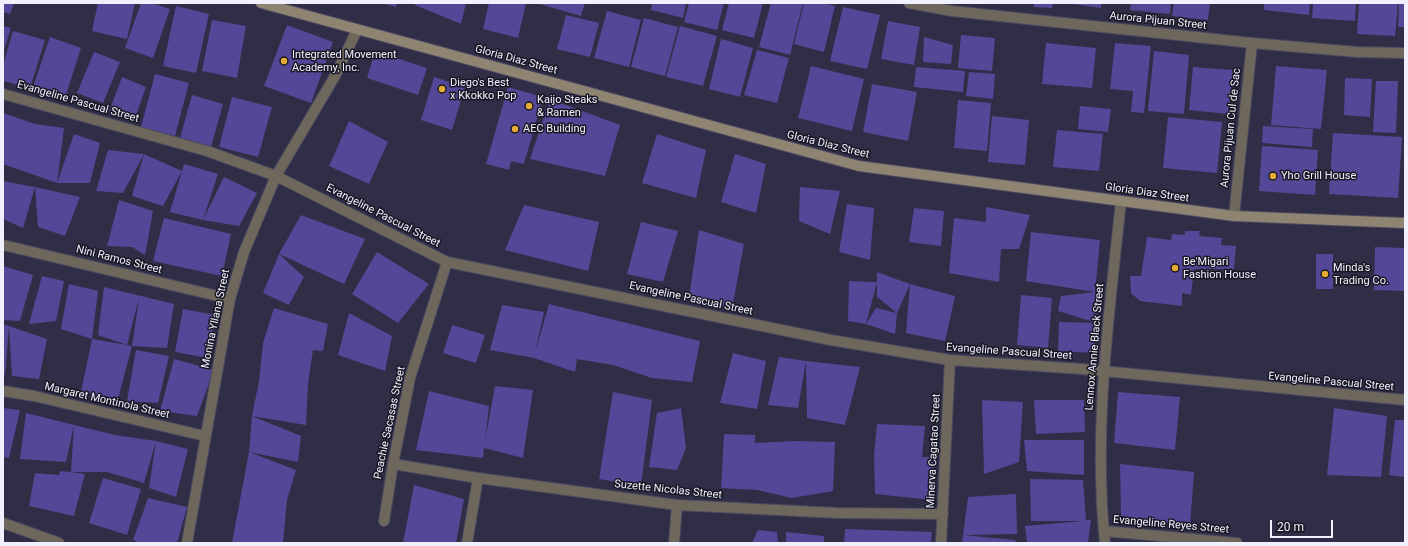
<!DOCTYPE html>
<style>
body{margin:0}
#map{position:relative;width:1408px;height:546px;overflow:hidden;background:#302d47;font-family:Roboto,sans-serif}
canvas{display:block}
.frame{position:absolute;inset:0;border:4px solid #f1f0fe;pointer-events:none}
.scale{position:absolute;left:1270px;top:520px;width:63px;height:18px;box-sizing:border-box;border:2px solid #f1f0fe;border-top:0;padding-left:5px;font-size:12px;line-height:14px;white-space:nowrap;color:#f1f0fe;-webkit-text-stroke:3px #181723;paint-order:stroke}
</style>
<div id="map">
<canvas width="1408" height="546"></canvas>
<div class="frame"></div>
<div class="scale">20 m</div>
</div>
<script>
const ctx = document.querySelector('canvas').getContext('2d');
ctx.lineJoin = 'round';
function fillPath(path, color) { ctx.fillStyle = color; ctx.fill(path, 'evenodd'); }
function strokePath(path, color, width, dash) { ctx.strokeStyle = color; ctx.lineWidth = width; ctx.lineCap = dash ? 'butt' : 'round'; ctx.setLineDash(dash || []); ctx.stroke(path); }
function write(font, color, halo, rows, align = 'center') {
  ctx.font = font + ' Roboto,sans-serif'; ctx.lineWidth = 3; ctx.setLineDash([]); ctx.textBaseline = 'middle'; ctx.strokeStyle = halo; ctx.fillStyle = color; for (const [text, x, y, turn = 0] of rows) {
    ctx.save(); ctx.translate(x, y); ctx.rotate((+turn || 0) * Math.PI / 180); ctx.textAlign = isNaN(turn) ? turn : align; if (halo) ctx.strokeText(text, 0, 0); ctx.fillText(text, 0, 0); ctx.restore();
  }
}
fillPath(new Path2D(`
 M3,3H14L10,14L3,12Z
 M98,3H135L127,39L92,31Z
 M141,3H152L170,9L153,58L125,48Z
 M382,3H397L396,7Z
 M415,3H466L461,24L415,5Z
 M489,3H526L518,38L483,29Z
 M536,3H585L581,16Z
 M652,3H686L683,18L651,10Z
 M689,3H724L717,30L684,22Z
 M729,3H763L754,38L722,30Z
 M771,3H803L790,55L759,47Z
 M804,3H823L835,6L824,52L794,44Z
 M1034,3H1053L1052,8L1034,7Z
 M1066,3H1101V8Z
 M1131,3H1171L1170,14L1130,10Z
 M1174,3H1210L1208,20L1172,16Z
 M1264,3H1310L1309,15L1264,10Z
 M1313,3H1356L1355,21L1312,18Z
 M1359,3H1398L1395,36L1357,34Z
 M1399,3H1405V27H1398Z
 M176,6L209,14L196,73L163,66Z
 M843,7L880,15L867,69L830,61Z
 M607,11L641,20L629,67L594,58Z
 M566,15L599,23L590,57L557,49Z
 M644,18L678,27L665,76L631,67Z
 M212,20L246,26L237,78L202,71Z
 M888,21L920,27L914,65L881,59Z
 M287,25L333,42L311,103L264,86Z
 M3,26L11,28L3,53Z
 M680,26L717,36L703,86L666,77Z
 M13,31L45,40L30,88L3,81V65Z
 M961,35L995,38L992,71L958,68Z
 M50,37L81,48L65,98L33,87Z
 M924,37L953,45L951,64L923,62Z
 M721,39L753,48L740,97L709,89Z
 M1046,43L1096,48L1092,88L1042,84Z
 M1115,43L1151,46L1144,113L1131,112L1133,91L1110,89Z
 M757,50L789,58L777,103L744,95Z
 M375,51L427,68L418,95L367,78Z
 M1154,51L1189,55L1184,114L1148,111Z
 M94,52L120,62L103,103L77,93Z
 M811,66L864,79L852,131L798,118Z
 M1276,66L1327,70L1321,129L1271,125Z
 M916,67L965,71L963,92L914,87Z
 M1193,67L1233,70L1228,114L1189,110Z
 M969,72L995,74L993,99L966,96Z
 M155,74L189,83L175,136L141,127Z
 M122,77L146,87L134,121L109,112Z
 M434,77L465,87L452,130L421,120Z
 M1345,78L1372,79L1370,117L1344,115Z
 M1376,81H1398L1396,133L1373,132Z
 M872,84L917,92L908,141L863,132Z
 M508,87L543,97L524,164L511,161L509,170L486,164Z
 M192,95L223,104L211,147L180,138Z
 M232,97L272,107L258,157L219,147Z
 M550,99L620,125L605,176L530,159Z
 M958,100L991,103L987,151L954,148Z
 M1080,106L1111,109L1108,132L1078,129Z
 M3,113L35,124L64,128L57,183L74,134L100,143L90,183H57L3,164Z
 M992,116L1029,120L1025,165L988,162Z
 M1168,117L1222,122L1217,173L1163,168Z
 M349,121L388,142L369,184L329,166Z
 M1263,126L1313,129L1312,147L1262,143Z
 M1057,130L1103,134L1099,171L1053,167Z
 M1333,133L1402,137L1398,198L1329,194Z
 M657,134L706,150L696,198L642,183Z
 M1262,146L1318,150L1315,195L1259,191Z
 M108,150L144,154L182,171L163,206L132,196L144,154L123,193L96,191Z
 M735,154L766,164L756,213L721,202Z
 M184,164L218,174L203,220L170,212Z
 M224,177L257,193L239,226L203,220Z
 M3,181L35,187L23,228L3,219Z
 M35,187L80,197L65,236L38,227Z
 M800,187L840,191L830,234L799,221Z
 M119,200L153,211L145,255L132,247L107,246Z
 M847,204L874,208L870,260L839,252Z
 M524,205L599,222L588,271L505,250Z
 M986,207L1030,215L1019,249H1001L999,282L949,273L954,218L986,222Z
 M914,208L944,211L941,246L909,242Z
 M301,215L365,239L344,284L279,254L304,277L289,305L263,293L279,254Z
 M164,218L231,234L222,276L153,261Z
 M641,222L678,231L663,282L627,274Z
 M699,230L744,244L732,309L689,297Z
 M1185,231H1200L1199,236L1222,238L1221,245L1236,246L1234,269H1194L1191,295L1182,293V306L1140,301L1131,293L1130,276H1141L1147,237L1171,240L1172,234L1185,235Z
 M1031,232L1100,240L1095,292L1097,323L1094,353L1058,351L1059,322L1097,323L1058,311L1061,296L1095,292L1026,281Z
 M1375,247L1405,248V291L1374,290Z
 M377,252L429,284L398,323L352,294Z
 M1316,254H1333V289H1316Z
 M3,266L33,275L20,321L3,320Z
 M877,272L910,284L955,296L945,341L906,333L910,284L897,313L877,297V282L866,324L848,321L849,281L877,282Z
 M42,276L64,281L56,321L29,324Z
 M69,284L98,291L92,339L61,329Z
 M104,287L174,304L167,348L132,346L139,298L127,345L132,346L118,399L81,392L92,339L127,345L98,335Z
 M1021,295L1052,298L1048,348L1017,345Z
 M549,304L700,341L692,382L652,378L613,365L577,359L575,372L534,358L490,350L502,305L544,312L535,353Z
 M274,308L328,324L323,351L313,350L308,383L306,425L252,416L301,436L298,462L249,452L252,416L259,381L263,343Z
 M876,308L897,313L895,334L866,324Z
 M183,309L215,315L208,358L175,352Z
 M349,313L392,336L385,371L338,355Z
 M3,324L9,326L47,339L39,379L12,376L9,326L5,375L3,374Z
 M452,325L485,335L476,363L443,353Z
 M136,350L169,356L158,403L127,401Z
 M733,353L766,361L757,409L720,403Z
 M779,357L806,361L798,408L768,405Z
 M174,359L214,370L197,416L160,411Z
 M806,361L860,367L845,425L807,418Z
 M495,386L533,390L523,458L484,448L483,458L416,450L429,391L489,406L485,441Z
 M613,392L652,400L641,486L599,479Z
 M1118,392L1180,397L1175,450L1114,443Z
 M982,400L1023,402L1019,462L984,474Z
 M1034,400H1084L1085,432L1036,434Z
 M3,408L20,410L9,458L3,457Z
 M681,408L686,448L677,470L649,467L657,413Z
 M1334,408L1387,416L1381,477L1327,475Z
 M26,413L74,425L66,462L20,459Z
 M1395,420H1405V477L1389,475Z
 M877,424L925,426L922,457H935L933,500L875,494L874,455Z
 M74,425L115,435L156,441L188,449L176,497L149,488L156,441L144,483L107,472H71L85,474L74,516L29,506L35,473L59,475L60,471L71,472Z
 M724,434L755,435V443L793,441L835,442L833,491L792,498L757,490L721,488Z
 M1024,440H1084V475L1027,471Z
 M249,452L296,470L287,500L283,543H232Z
 M1120,464L1194,472L1190,526L1121,516Z
 M103,478L141,489L127,535L89,523Z
 M1030,479L1083,480L1086,520H1091L1088,543H1027L1025,526L1083,521H1031Z
 M414,485L464,499L456,543H403Z
 M1016,494L1017,534L963,535L968,497Z
 M148,498L187,507L177,543H140L133,540Z
 M845,529L932,532L931,543H844Z
 M758,530L777,532L778,543H752Z
 M786,532L824,536V543H786Z
 M963,535L1015,540L1016,543H962Z`), '#544797');
const street = new Path2D(`
 M909,3L952,11L1252,43L1357,52L1405,53
 M3,94L207,151L276,176L447,262L831,340L950,360L1082,369L1405,400
 M1234,216L1252,43
 M3,245L230,299
 M3,391L34,396L205,436
 M393,464L478,478L677,505L838,513L943,514
 M384,521L393,464L410,378L447,262
 M3,523L59,543
 M1104,531L1237,543
 M187,543L230,299L244,252L276,176L335,76L357,30
 M467,543L478,478
 M674,543L677,505
 M941,543L950,360
 M1105,543C1093,429 1109,315 1121,201`);
const secondary = new Path2D(`
 M261,3L859,166L1234,216L1405,223`);
strokePath(street, '#4b4861', 12);
strokePath(secondary, '#4b4861', 12);
strokePath(street, '#6e675b', 10);
strokePath(secondary, '#8f8471', 10);
for (const [x, y, r, color] of [
 [284,61,4,"#e5ad36"],
 [442,89,4,"#e5ad36"],
 [529,106,4,"#e5ad36"],
 [515,129,4,"#e5ad36"],
 [1273,176,4,"#e5ad36"],
 [1175,268,4,"#e5ad36"],
 [1325,274,4,"#e5ad36"]
]) { const dot = new Path2D(); dot.arc(x, y, r, 0, 2 * Math.PI); ctx.fillStyle = color; ctx.fill(dot); strokePath(dot, '#181723', 1.5); }
write('11px', '#f1f0fe', '#181723', [
 ["Aurora Pijuan Street",1158,21,6],
 ["Gloria Diaz Street",516,60,15],
 ["Evangeline Pascual Street",78,102,16],
 ["Aurora Pijuan Cul de Sac",1231,128,-84],
 ["Gloria Diaz Street",828,145,14],
 ["Gloria Diaz Street",1147,193,8],
 ["Evangeline Pascual Street",383,216,27],
 ["Nini Ramos Street",119,260,14],
 ["Evangeline Pascual Street",691,299,12],
 ["Monina Yllana Street",216,319,-78],
 ["Lennox Annie Black Street",1095,347,-85],
 ["Evangeline Pascual Street",1009,352,4],
 ["Evangeline Pascual Street",1331,382,5],
 ["Margaret Montinola Street",107,401,13],
 ["Peachie Sacasas Street",390,423,-78],
 ["Minerva Cagatao Street",934,451,-87],
 ["Suzette Nicolas Street",668,490,6],
 ["Evangeline Reyes Street",1171,525,5]
]);
write('11px', '#f1f0fe', '#181723', [
 ["Integrated Movement",292,55],
 ["Academy, Inc.",292,68],
 ["Diego's Best",450,83],
 ["x Kkokko Pop",450,96],
 ["Kaijo Steaks",537,100],
 ["& Ramen",537,113],
 ["AEC Building",523,129],
 ["Yho Grill House",1281,176],
 ["Be'Migari",1183,262],
 ["Fashion House",1183,275],
 ["Minda's",1333,268],
 ["Trading Co.",1333,281]
], 'left');
</script>
